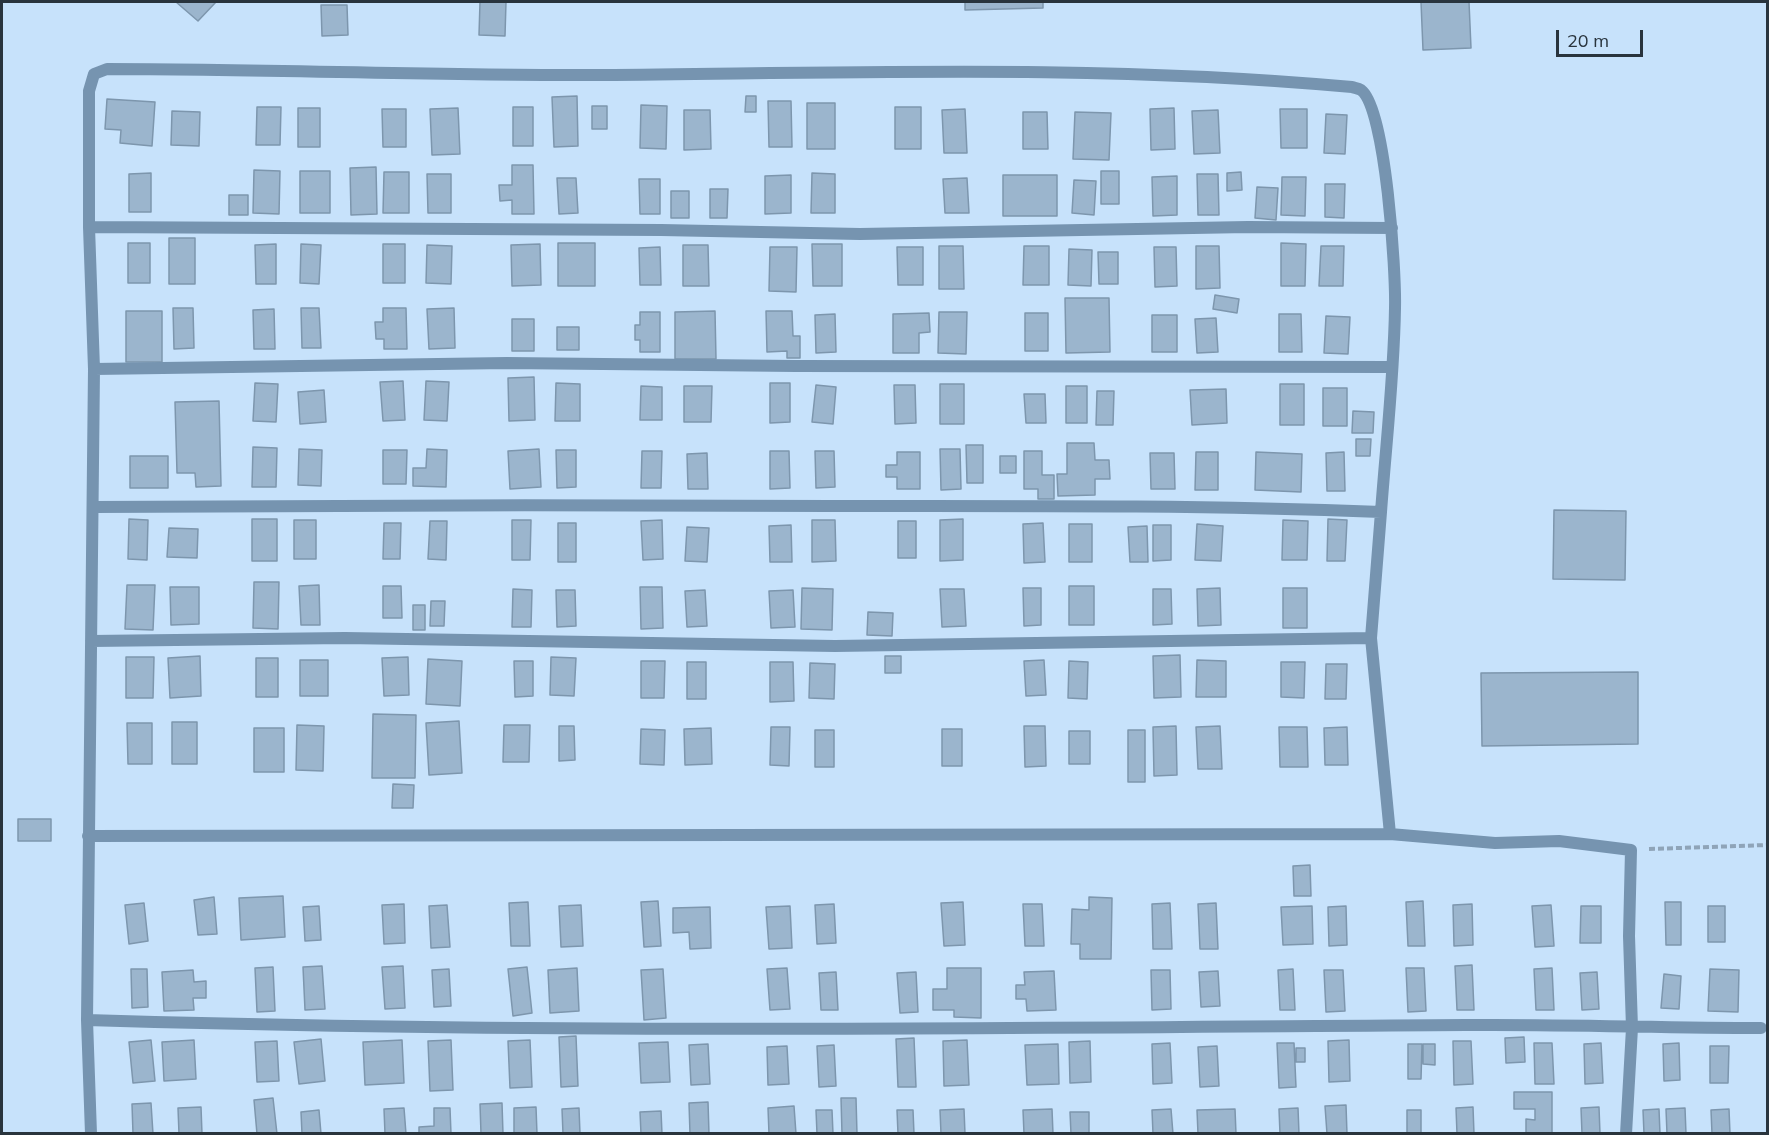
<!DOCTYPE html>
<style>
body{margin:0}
#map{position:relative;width:1769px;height:1135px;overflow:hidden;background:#c7e2fb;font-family:Mulish,sans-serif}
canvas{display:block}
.frame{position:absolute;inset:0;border:3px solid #29343d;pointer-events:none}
.scale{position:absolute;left:1556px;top:30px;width:87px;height:27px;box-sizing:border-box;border:3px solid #29343d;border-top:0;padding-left:8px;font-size:18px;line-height:21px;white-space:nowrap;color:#29343d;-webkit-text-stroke:4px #c7e2fb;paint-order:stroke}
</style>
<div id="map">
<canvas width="1769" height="1135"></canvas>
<div class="frame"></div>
<div class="scale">20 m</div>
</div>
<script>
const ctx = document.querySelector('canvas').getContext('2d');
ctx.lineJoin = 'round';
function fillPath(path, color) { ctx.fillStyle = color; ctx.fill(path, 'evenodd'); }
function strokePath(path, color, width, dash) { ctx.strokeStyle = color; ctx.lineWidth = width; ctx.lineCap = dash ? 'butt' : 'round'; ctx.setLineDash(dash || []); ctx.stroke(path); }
const building = new Path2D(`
 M176,2H216L198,21Z
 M480,2H506L505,36L479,35Z
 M965,2H1043V8L965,10Z
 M1421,2H1469L1471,48L1423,50Z
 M321,5H347L348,35L322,36Z
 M577,96L578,146L554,147L552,97Z
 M746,96H756V112H745Z
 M107,99L155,102L152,146L120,143L121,130L105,129Z
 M768,101H791L792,147H769Z
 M807,103H835V149H807Z
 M641,105L667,106L666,149L640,148Z
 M592,106H607V129H592Z
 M257,107H281L280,145H256Z
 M513,107H533V146H513Z
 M895,107H921V149H895Z
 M298,108H320V147H298Z
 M458,108L460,154L432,155L430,109Z
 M1174,108L1175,149L1151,150L1150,109Z
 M382,109H406V147H383Z
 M965,109L967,153H944L942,110Z
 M1280,109H1307V148H1281Z
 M684,110H710L711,149L684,150Z
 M1218,110L1220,153L1194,154L1192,111Z
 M172,111L200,112L199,146L171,145Z
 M1023,112H1047L1048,149H1023Z
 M1075,112L1111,113L1109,160L1073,159Z
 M1326,114L1347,115L1345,154L1324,153Z
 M512,165H533L534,214H512V200L500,201L499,185H512Z
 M376,167L377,214L351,215L350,168Z
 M254,170L280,171L279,214L253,213Z
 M300,171H330V213H300Z
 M1101,171H1119V204H1101Z
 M384,172H409V213H383Z
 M1241,172L1242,190L1227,191V173Z
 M151,173V212H129V174Z
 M812,173L835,174V213H811Z
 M427,174H451V213H428Z
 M1197,174H1218L1219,215H1198Z
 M791,175V213L765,214V176Z
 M1003,175H1057V216H1003Z
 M1177,176V215L1153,216L1152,177Z
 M1282,177H1306L1305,216L1281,215Z
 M557,178H576L578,213L559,214Z
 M967,178L969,213H945L943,179Z
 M639,179H660V214H640Z
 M1074,180L1096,181L1094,215L1072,213Z
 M1325,184H1345L1344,218L1325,217Z
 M1257,187L1278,188L1276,220L1255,218Z
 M710,189H728L727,218H710Z
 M671,191H689V218H671Z
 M229,195H248V215H229Z
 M169,238H195V284H169Z
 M128,243H150V283H128Z
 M558,243H595V286H558Z
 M1281,243L1306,244L1305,286H1281Z
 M276,244V284H256L255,245Z
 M301,244L321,245L319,284L300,283Z
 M383,244H405V283H383Z
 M540,244L541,285L512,286L511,245Z
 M812,244H842V286H813Z
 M427,245L452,246L451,284L426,283Z
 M683,245H708L709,286H683Z
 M939,246H963L964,289H939Z
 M1024,246H1049V285H1023Z
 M1196,246H1219L1220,288L1196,289Z
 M1321,246H1344L1343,286H1319Z
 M660,247L661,285H640L639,248Z
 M770,247H797L796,292L769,291Z
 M897,247H923V285H898Z
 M1154,247H1176L1177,286L1155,287Z
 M1069,249L1092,250L1091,286L1068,285Z
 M1098,252H1118V284H1099Z
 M1215,295L1239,299L1237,313L1213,309Z
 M1065,298H1109L1110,352L1066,353Z
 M173,308H193L194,348L174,349Z
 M301,308H319L321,348H302Z
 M383,308H406L407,349H384V339H376L375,322H383Z
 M454,308L455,348L429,349L427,309Z
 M274,309L275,349H254L253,310Z
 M126,311H162V362H126Z
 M715,311L716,359H675V312Z
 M766,311H792L793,336H800V358H787V351L767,352Z
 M640,312H660V352H640V340H635V325H640Z
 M939,312H967L966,354L938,353Z
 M929,313L930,332L919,333V353H893V314Z
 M1025,313H1048V351H1025Z
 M835,314L836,352L816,353L815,315Z
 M1279,314H1301L1302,352H1279Z
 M1152,315H1177V352H1152Z
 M1326,316L1350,317L1348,354L1324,353Z
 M1216,318L1218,352L1197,353L1195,319Z
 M512,319H534V351H512Z
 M557,327H579V350H557Z
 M534,377L535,420L509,421L508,378Z
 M403,381L405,420L383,421L380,382Z
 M426,381L449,382L447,421L424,420Z
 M255,383L278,384L276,422L253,421Z
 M556,383L580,384V421H555Z
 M770,383H790V422L770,423Z
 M940,384H964V424H940Z
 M1280,384H1304V425H1280Z
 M816,385L836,387L833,424L812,422Z
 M894,385H915L916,423L895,424Z
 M641,386L662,387V420H640Z
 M684,386H712L711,422H684Z
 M1066,386H1087V423H1066Z
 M1323,388H1347V426H1323Z
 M1226,389L1227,423L1192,425L1190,390Z
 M324,390L326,422L300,424L298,392Z
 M1097,391H1114L1113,425H1096Z
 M1024,394H1045L1046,423H1026Z
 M219,401L221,486L196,487L195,473H177L175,402Z
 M1353,411L1374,412L1373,433H1352Z
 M1356,439H1371L1370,456H1356Z
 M1067,443H1094L1095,460H1109L1110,479H1095V495L1058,496L1057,474H1067Z
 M966,445H983V483H967Z
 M253,447L277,448L276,487H252Z
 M299,449L322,450L321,486L298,485Z
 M427,449L447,450L446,487L413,486V468H426Z
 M539,449L541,487L510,489L508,451Z
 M940,449H960L961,489L941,490Z
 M383,450H407L406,484H383Z
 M556,450H576V487L557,488Z
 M642,451H662L661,488H641Z
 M770,451H789L790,488L770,489Z
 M815,451H834L835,487L816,488Z
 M1024,451H1042V475H1054V499H1038V489H1024Z
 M897,452H920V489H897V477H886V465H897Z
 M1196,452H1218V490H1195Z
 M1256,452L1302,454L1301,492L1255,490Z
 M1344,452L1345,491H1327L1326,453Z
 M707,453L708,489H688L687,454Z
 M1150,453H1174L1175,489H1151Z
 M130,456H168V488H130Z
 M1000,456H1016V473H1000Z
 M1554,510L1626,511L1625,580L1553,579Z
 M129,519L148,520L147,560L128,559Z
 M252,519H277V561H252Z
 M963,519V560L940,561V520Z
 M1328,519L1347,520L1345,561H1327Z
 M294,520H316V559H294Z
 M512,520H531L530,560H512Z
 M662,520L663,559L643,560L641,521Z
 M812,520H835L836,561L812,562Z
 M1283,520L1308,521L1307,560H1282Z
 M430,521H447L446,560L428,559Z
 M898,521H916V558H898Z
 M384,523H401L400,559H383Z
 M558,523H576V562H558Z
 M1043,523L1045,562L1024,563L1023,524Z
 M1069,524H1092V562H1069Z
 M1197,524L1223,526L1221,561L1195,560Z
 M791,525L792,562H770L769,526Z
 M1153,525H1171V560L1153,561Z
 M1147,526L1148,562H1130L1128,527Z
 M687,527L709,528L707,562L685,561Z
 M169,528L198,529L197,558L167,557Z
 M254,582H279L278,629L253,628Z
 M127,585H155L153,630L125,629Z
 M319,585L320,625H301L299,586Z
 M383,586H401L402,618H383Z
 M1069,586H1094V625H1069Z
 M170,587H199V624L171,625Z
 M640,587H662L663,628L641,629Z
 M802,588L833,589L832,630L801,629Z
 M1023,588H1041V625L1024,626Z
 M1220,588L1221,625L1198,626L1197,589Z
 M1283,588H1307V628H1283Z
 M513,589L532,590L531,627H512Z
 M940,589H964L966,626L942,627Z
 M1153,589H1171L1172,624L1153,625Z
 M556,590H575L576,626L557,627Z
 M705,590L707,626L687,627L685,591Z
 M793,590L795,627L771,628L769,591Z
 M431,601H445L444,626H430Z
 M413,605H425V630H413Z
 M868,612L893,613L892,636L867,635Z
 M1180,655L1181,697L1154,698L1153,656Z
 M200,656L201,696L170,698L168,658Z
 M885,656H901V673H885Z
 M126,657H154L153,698H126Z
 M408,657L409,695L384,696L382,658Z
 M551,657L576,658L574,696L550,695Z
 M256,658H278V697H256Z
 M428,659L462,661L460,706L426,704Z
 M300,660H328V696H300Z
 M1044,660L1046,695L1026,696L1024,661Z
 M1197,660L1226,661V697H1196Z
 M514,661H533V696L515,697Z
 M641,661H665L664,698H641Z
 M1069,661L1088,662L1087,699L1068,698Z
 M687,662H706V699H687Z
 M770,662H793L794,701L770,702Z
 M1281,662H1305L1304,698L1281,697Z
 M810,663L835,664L834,699L809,698Z
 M1326,664H1347L1346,699H1325Z
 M1638,672V744L1482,746L1481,673Z
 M373,714L416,715L415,778H372Z
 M459,721L462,773L429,775L426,723Z
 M172,722H197V764H172Z
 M127,723H152V764H128Z
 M297,725L324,726L323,771L296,770Z
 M504,725H530L529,762H503Z
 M559,726H574L575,760L559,761Z
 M1024,726H1045L1046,766L1025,767Z
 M1176,726L1177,775L1154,776L1153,727Z
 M1220,726L1222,769H1198L1196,727Z
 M771,727H790L789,766L770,765Z
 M1279,727H1307L1308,767H1280Z
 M1347,727L1348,765H1325L1324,728Z
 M254,728H284V772H254Z
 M711,728L712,764L685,765L684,729Z
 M641,729L665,730L664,765L640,764Z
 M942,729H962V766H942Z
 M815,730H834V767H815Z
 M1128,730H1145V782H1128Z
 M1069,731H1090V764H1069Z
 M393,784L414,785L413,808H392Z
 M18,819H51V841H18Z
 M1310,865L1311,896H1294L1293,866Z
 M283,896L285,937L241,940L239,898Z
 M214,897L217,934L198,935L194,900Z
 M1089,897L1112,898L1111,959H1080V944H1071L1072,909L1089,910Z
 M658,901L661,946L644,947L641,902Z
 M1423,901L1425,946H1408L1406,902Z
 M528,902L530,946H511L509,903Z
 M963,902L965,945L944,946L941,903Z
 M1665,902H1681V945H1666Z
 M144,903L148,941L129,944L125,905Z
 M1170,903L1172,949H1153L1152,904Z
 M1216,903L1218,949H1200L1198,904Z
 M404,904L405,943L384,944L382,905Z
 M834,904L836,943L817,944L815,905Z
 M1023,904H1042L1044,946H1025Z
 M1472,904L1473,945L1454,946L1453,905Z
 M447,905L450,947L431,948L429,906Z
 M581,905L583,946L561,947L559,906Z
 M1551,905L1554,946L1535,947L1532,906Z
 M319,906L321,940L305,941L303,907Z
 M790,906L792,948L769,949L766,907Z
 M1312,906L1313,944L1283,945L1281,907Z
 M1346,906L1347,945L1329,946L1328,907Z
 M1581,906H1601V943H1580Z
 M1708,906H1725V942H1708Z
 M710,907L711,948L690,949L689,932L673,933V908Z
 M1472,965L1474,1010H1457L1455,966Z
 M322,966L325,1009L305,1010L303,967Z
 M403,966L405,1008L385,1009L382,967Z
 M273,967L275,1011L257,1012L255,968Z
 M527,967L532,1013L513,1016L508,969Z
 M577,968L579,1011L550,1013L548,970Z
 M787,968L790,1009L770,1010L767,969Z
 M947,968H981V1018L954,1017V1010H933V989H947Z
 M1406,968H1424L1426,1011L1408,1012Z
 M1552,968L1554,1010H1536L1534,969Z
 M131,969H147L148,1007L132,1008Z
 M449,969L451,1006L434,1007L432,970Z
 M663,969L666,1018L644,1020L641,970Z
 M1293,969L1295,1010H1280L1278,970Z
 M1710,969L1739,970L1738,1012L1708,1011Z
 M193,970L194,982L206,981V998H193L194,1010L164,1011L162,972Z
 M1151,970H1170L1171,1009L1152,1010Z
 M1324,970H1343L1345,1011L1326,1012Z
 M1054,971L1056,1010L1027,1011L1026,999H1016V985H1025L1024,972Z
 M1218,971L1220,1006L1201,1007L1199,972Z
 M836,972L838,1010H821L819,973Z
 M916,972L918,1012L900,1013L897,973Z
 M1597,972L1599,1009L1582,1010L1580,973Z
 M1664,974L1681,976L1679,1009L1661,1008Z
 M576,1036L578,1086L561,1087L559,1037Z
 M1524,1037L1525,1062L1506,1063L1505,1038Z
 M914,1038L916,1087H898L896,1039Z
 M321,1039L325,1081L299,1084L294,1042Z
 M151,1040L155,1081L133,1083L129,1042Z
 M194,1040L196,1079L164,1081L162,1042Z
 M402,1040L404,1083L365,1085L363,1042Z
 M451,1040L453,1090L430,1091L428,1041Z
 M530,1040L532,1087L510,1088L508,1041Z
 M967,1040L969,1085L944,1086L943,1041Z
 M1349,1040L1350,1081L1329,1082L1328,1041Z
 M277,1041L279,1081L257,1082L255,1042Z
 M1090,1041L1091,1082L1070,1083L1069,1042Z
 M1453,1041H1471L1473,1084L1454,1085Z
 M668,1042L670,1082L641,1083L639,1043Z
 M1170,1043L1172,1083L1153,1084L1152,1044Z
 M1277,1043H1294L1296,1087L1279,1088Z
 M1534,1043H1552L1554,1084H1535Z
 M1601,1043L1603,1083L1585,1084L1584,1044Z
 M1679,1043L1680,1080L1664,1081L1663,1044Z
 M708,1044L710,1084L691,1085L689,1045Z
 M1058,1044L1059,1084L1027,1085L1025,1045Z
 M1408,1044H1422L1421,1079H1408Z
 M1423,1044H1435V1065L1423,1064Z
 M834,1045L836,1086L819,1087L817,1046Z
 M787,1046L789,1084L768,1085L767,1047Z
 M1217,1046L1219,1086L1200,1087L1198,1047Z
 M1710,1046H1729L1728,1083H1710Z
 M1296,1048H1305V1062H1296Z
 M1514,1092H1552V1134H1526V1119L1535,1120V1109H1514Z
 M273,1098L277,1134H257L254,1100Z
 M841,1098H856L857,1134H842Z
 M708,1102L709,1134H690L689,1103Z
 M151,1103L153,1134H133L132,1104Z
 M502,1103L503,1134H481L480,1104Z
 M1346,1105L1347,1134H1327L1325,1106Z
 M794,1106L796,1134H769L768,1108Z
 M201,1107L202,1134H179L178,1108Z
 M536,1107L537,1134H514V1108Z
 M1473,1107L1474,1134H1457L1456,1108Z
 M1599,1107L1600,1134H1582L1581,1108Z
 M404,1108L406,1134H385L384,1109Z
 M434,1108H450L451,1134H419V1127L434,1126Z
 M579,1108L580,1134H563L562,1109Z
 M1298,1108L1299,1134H1280L1279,1109Z
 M1685,1108L1686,1134H1667L1666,1109Z
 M964,1109L965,1134H941L940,1110Z
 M1052,1109L1053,1134H1024L1023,1110Z
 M1171,1109L1173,1134H1153L1152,1110Z
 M1235,1109L1236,1134H1198L1197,1110Z
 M1659,1109L1660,1134H1644L1643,1110Z
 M1729,1109L1730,1134H1712L1711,1110Z
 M319,1110L321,1134H302L301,1112Z
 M816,1110H832L833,1134H817Z
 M897,1110H913L914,1134H898Z
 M1407,1110H1421V1134H1407Z
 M661,1111L662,1134H641L640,1112Z
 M1070,1112H1089V1134H1071Z`);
fillPath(building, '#9bb5cd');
strokePath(building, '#7d96ad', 1.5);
strokePath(new Path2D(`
 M1649,849L1768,845`), '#8fa4b8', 4, [6, 3]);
strokePath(new Path2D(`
 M89,227L661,230L860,234L1248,227L1392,228
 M94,369L507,363L796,366L1391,367
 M93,507C339,505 585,505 831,506C1014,506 1197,505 1381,512L1371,638
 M91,641L345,638L835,646L1371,638L1390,834
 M88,836L1390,834L1495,843L1559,841L1631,850L1629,936L1632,1028L1626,1134
 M87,1020C547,1034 1007,1028 1466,1025C1564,1024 1663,1028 1761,1028
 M91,1134L87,1020L94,369L89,227V91L94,74L107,69C272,69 437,76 602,75C852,73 1103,64 1352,87C1355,88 1358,88 1361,90C1386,108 1396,273 1395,308C1394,376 1386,444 1381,512`), '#7694b0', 12);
</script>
